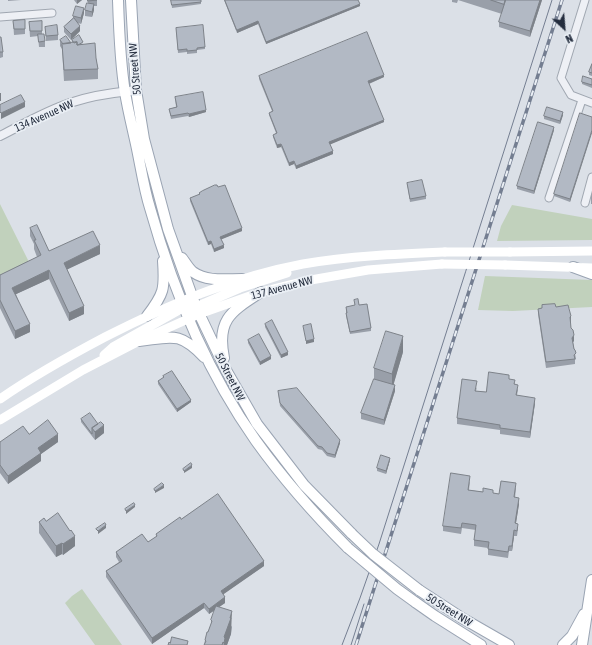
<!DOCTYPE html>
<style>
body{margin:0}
#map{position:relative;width:592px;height:645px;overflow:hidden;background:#dbe0e7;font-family:"Asap Condensed",sans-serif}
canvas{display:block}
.north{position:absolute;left:544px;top:8px;width:40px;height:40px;-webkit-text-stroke:3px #eaeff5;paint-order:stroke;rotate:154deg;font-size:11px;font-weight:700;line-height:16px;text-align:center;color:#242d3e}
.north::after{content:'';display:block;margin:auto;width:14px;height:18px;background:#242d3e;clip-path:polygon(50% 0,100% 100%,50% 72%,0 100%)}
</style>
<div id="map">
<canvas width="592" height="645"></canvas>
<div class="north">N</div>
</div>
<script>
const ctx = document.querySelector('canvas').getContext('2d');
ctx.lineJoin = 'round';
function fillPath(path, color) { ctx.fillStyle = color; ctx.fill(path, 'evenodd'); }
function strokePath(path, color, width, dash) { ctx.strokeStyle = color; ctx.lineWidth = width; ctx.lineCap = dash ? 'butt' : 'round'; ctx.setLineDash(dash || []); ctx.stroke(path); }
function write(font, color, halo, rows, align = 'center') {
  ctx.font = font + ' "Asap Condensed",sans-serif'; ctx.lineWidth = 3.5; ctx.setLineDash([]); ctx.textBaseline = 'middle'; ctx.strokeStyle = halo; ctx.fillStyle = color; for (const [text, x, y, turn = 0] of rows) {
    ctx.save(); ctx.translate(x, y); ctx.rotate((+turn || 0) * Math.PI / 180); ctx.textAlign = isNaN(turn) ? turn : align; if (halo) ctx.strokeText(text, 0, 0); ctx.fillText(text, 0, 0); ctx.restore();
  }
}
fillPath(new Path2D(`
 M0,204L29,262L0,276Z
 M512,205L592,219V240L497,241L501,226Z
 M485,276L592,280V307L513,311L478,310Z
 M82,589L122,645H95L65,603L72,596Z`), '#c1d1bc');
const minor = new Path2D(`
 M585,0L561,78L571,95L592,103
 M0,17L52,13
 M549,198L582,100
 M585,203L592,177`);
const tertiary = new Path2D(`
 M0,136C24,124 47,110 73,102C91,96 111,93 130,91`);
const primary = new Path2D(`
 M118,0C119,30 120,63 125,92C128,111 133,130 137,149C141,168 144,189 150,208C173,290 207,372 256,441C284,480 315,515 348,548
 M131,0L136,90L144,139L168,229L196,307L226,370L257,424L304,485L352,534
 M182,258C185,262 189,269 193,272C207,282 226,279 242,279
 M573,267L592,274
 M147,316C164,294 165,289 163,261
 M139,341C172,337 179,331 204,357
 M224,358C216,319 232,311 261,292
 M419,590L462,618L509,645
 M415,602L435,616L481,645
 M563,645L572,636L584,614
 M582,645L592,580`);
strokePath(minor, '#a0a7b1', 9);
strokePath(tertiary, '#a0a7b1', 10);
strokePath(primary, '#9aa4b3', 12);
strokePath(minor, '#eef0f5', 7);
strokePath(tertiary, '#eef0f5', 8);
strokePath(new Path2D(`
 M510,252L592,251
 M505,265L592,268
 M192,311L196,307L240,288L287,273
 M104,355L113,347L179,310L185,307L188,303
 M0,399C33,376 69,356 105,337C168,305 233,277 303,264C350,256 398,254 445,252
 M0,420L83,370L139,341L199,314L261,292L305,281L368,270L442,264`), '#fff', 9);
strokePath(primary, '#fff', 10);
strokePath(new Path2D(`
 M342,645L360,598L379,544L552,0
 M351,645L364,604`), '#747e91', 1);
const rail = new Path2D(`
 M356,645L562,0`);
strokePath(rail, '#747e91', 3.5);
strokePath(rail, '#eaeff5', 2, [6]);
const primaryBridge = new Path2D(`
 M352,534L373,554L419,590
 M348,548L397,589L415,602`);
strokePath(primaryBridge, '#9aa4b3', 12, []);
strokePath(new Path2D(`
 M445,252H510
 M442,264L505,265`), '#fff', 9);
strokePath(primaryBridge, '#fff', 10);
fillPath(new Path2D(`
 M8,0H21L8,1Z
 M74,0H82L77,4Z
 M87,0H97V6H94V10L92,17L85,16V10L88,3Z
 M171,0H201V4L172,8Z
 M224,0H358L360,6L266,44L258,24L237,33Z
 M452,0H542L530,37L499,27V22L502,14L458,0L457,3L452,2Z
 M84,13L81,24L78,23L80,31L71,40L64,32V27L73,18V16Z
 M13,21L25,29V34L14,35Z
 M42,21V34L45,41V47H39L38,36L30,37L29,22Z
 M45,27L58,35V40L46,41Z
 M176,28L205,47V49L197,50V53L187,54V52L178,53Z
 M0,37L3,52V57L0,58Z
 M60,40L72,43V40L83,44L96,58L98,69V79L64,81L62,49L60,46Z
 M592,64V76L589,75V72Z
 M259,76L384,77L369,84L384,122L330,144L333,154L296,169L294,164L289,166L282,149L281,147L277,148L273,137V135L276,133L269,115V113L272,111L259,79Z
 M592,79V88L582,84V82Z
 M175,97L206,112L189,117L188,116L171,119L169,109L176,107Z
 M563,115L560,124L544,119V116Z
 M592,117L570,202L554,196V194Z
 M554,130L534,194L517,189V186Z
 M407,183L426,196V199L410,202Z
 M199,193L242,231L221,239L224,248L214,252L211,244L208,245L190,201V198L199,195Z
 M592,193V204H591V196Z
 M30,228L49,251L100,254L67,269L84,314L69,321L49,279L16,294L30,332L15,339L0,308V275L37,257L34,249V244L30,236Z
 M354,300L359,305L371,328V331L350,334L346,316V307L355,306Z
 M542,305L556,307L571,322H570L571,328L574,341L573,342L576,359L575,360V364L546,368L538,314V309L542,308Z
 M265,324L288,355L281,358L265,327Z
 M248,340L271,359L260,365L248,343Z
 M403,352L393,385L395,391L384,425L361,419V413L374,379V368Z
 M163,376L191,402L177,412L158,384V381L163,378Z
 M509,379L515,384L518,390L517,395L535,403L530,438L500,434V430L457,424V418L477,387L476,391L486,392Z
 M278,391L340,443L335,458L327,456L322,450L318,449L280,406Z
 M81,419L98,424L104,433L95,440L81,422Z
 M29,434L58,442L41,454V461L8,484L0,473V442Z
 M390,460L386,474L377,471V468Z
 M470,481L469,490L499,494L516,488L515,498L519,504L516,523L518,529L517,536H514L512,551H509L508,558L488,555V548L474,546V540L476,530L462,528L461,534L443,531V526Z
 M181,519L264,566L223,594L225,603L219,607L232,627L231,634L227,645H204L205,640L211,624V620L215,610L209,614L204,608L152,644L106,577V571L119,562L116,557V552L148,542L156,537V534Z
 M46,521L75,546L63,555L62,554L56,557L39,533V522Z`), '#999fa9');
fillPath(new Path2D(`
 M77,0H82L77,4Z
 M540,0H542L530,37V31Z
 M94,4V10L92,17V12Z
 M360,4V6L266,44V42Z
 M84,8V13L81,24V18Z
 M258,21V24L237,33V30Z
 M80,26V31L71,40V34Z
 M384,75V77L368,84V81Z
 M0,93H1V101H0Z
 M25,102V107L1,119V113Z
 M206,110V112L189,117V114Z
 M563,112V115L560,124V121Z
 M384,120V122L329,145V142Z
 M554,127V130L534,194V191Z
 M592,130V133L570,202V199Z
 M281,144V147L277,148V145Z
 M333,151V154L296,169V166Z
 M294,161V164L289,166V163Z
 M242,228V231L220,240V237Z
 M211,241V244L208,245V242Z
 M100,245V254L64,271V263Z
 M224,245V248L214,252V249Z
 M49,270V279L12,296V288Z
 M84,306V314L69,321V313Z
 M571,316V322L570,323V317Z
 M30,324V332L15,339V331Z
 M574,335V341L572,343V338Z
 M403,336V352L392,390V374Z
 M314,339V342L306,344V341Z
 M288,352V355L281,358V355Z
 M271,356V359L260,365V362Z
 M395,385V391L384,425V420Z
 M535,398V403L530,438V432Z
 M191,400V402L177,412V409Z
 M104,425V433L95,440V432Z
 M58,434V442L41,454V461L8,484V476L38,448Z
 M340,440V443L335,458V455Z
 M390,458V460L386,474V471Z
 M192,465V468L184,473V471Z
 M164,485V488L155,493V491Z
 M519,498V504L515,529V523Z
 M135,505V507L126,514V511Z
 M106,525V528L98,534V531Z
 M514,530V536L512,551V546Z
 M75,536V546L63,555V544Z
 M62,543V554L56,557V546Z
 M264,561V566L221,596V591Z
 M225,597V603L209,614V609Z
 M204,603V608L152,644V638Z
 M232,611L231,634L227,645H224V637Z`), '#7d8289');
const building = new Path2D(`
 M88,0H97L88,1Z
 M171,0H201V2L172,5Z
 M225,0H358L360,4L266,42L258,21L237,30Z
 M491,0H505L504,4Z
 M506,0H540L530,31L499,22Z
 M87,3L94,4L92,12L85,10Z
 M76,6L84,8L81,18L73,16Z
 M74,18L80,26L71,34L64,27Z
 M25,20V29H14L13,21Z
 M42,21V31H30L29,22Z
 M57,25L58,35L46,36L45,27Z
 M203,25L205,47L197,48V50L187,51V49L178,50L176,28Z
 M367,32L384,75L368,81L384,120L329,142L333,151L296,166L294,161L289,163L282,146L281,144L277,145L273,135L277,133L269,113L273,111L259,76Z
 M38,34H44L45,41L39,42Z
 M79,35L83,42L78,45H77V42L74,43L72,40Z
 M66,36L71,43L63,44L60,40Z
 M0,37H1L3,52H0Z
 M77,42V45L95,43L96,58L98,69L64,70L62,44Z
 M592,64V73L589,72Z
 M583,76L592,79V85L582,82Z
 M203,92L206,110L189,114L188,113L171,116L169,109L177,107L175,97Z
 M21,95L25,102L1,113L0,112V105Z
 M547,107L563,112L560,121L544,116Z
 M580,113L592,117V130L570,199L554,194Z
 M538,122L554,127L534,191L517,186Z
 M422,180L426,196L410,199L407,183Z
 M215,185H217L218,187L225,185L242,228L220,237L224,245L214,249L211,241L208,242L190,198L200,194L199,193L202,191Z
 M37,225L49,251L93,231L100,245L64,263L84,306L69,313L49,270L12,288L30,324L15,331L0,300V275L41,255L34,240H36L30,228Z
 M358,299L359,305L367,304L371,328L350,332L346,313H347L346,307L355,305L354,300Z
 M555,304L556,307L568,305L571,316L570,317L571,328L573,330L574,335L572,338L574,349L575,350L576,353L574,355L575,359L546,362L538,309L542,308V305Z
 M272,320L288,352L281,355L265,324Z
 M311,324L314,339L306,341L303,326Z
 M386,331L403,336L392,374L374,368Z
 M259,334L271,356L260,362L248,340Z
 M172,371L191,400L177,409L158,381L164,377L163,376Z
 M489,372L509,375V379L515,380L514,384L518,385L516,395L535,398L530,432L500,428V425L457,418L462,379L477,381L475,391L486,392Z
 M374,379L395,385L384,420L361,413Z
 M297,388L340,440L335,455L327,453L322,447L318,446L280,403L278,391Z
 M90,413L98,424L92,428V434L81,419Z
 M48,420L58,434L38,448L41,453L8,476L0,465V442L23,426L29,434Z
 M101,422L104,425L95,432L92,428Z
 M381,455L390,458L386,471L377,468Z
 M191,463L192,465L184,471L183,469Z
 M451,473L470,476L468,490L483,492V488L493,490V493L499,494L501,481L516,483L514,497L519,498L515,523L518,524L517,531L514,530L512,546H509L508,552L488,549L489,542L474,540L476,525L462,523L461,528L443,526Z
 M162,483L164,485L155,491L154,489Z
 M218,494L264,561L221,591L225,597L209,609L204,603L152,638L106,571L122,561L116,552L142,534L148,542L157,536L156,534L180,517L181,519Z
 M134,503L135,505L126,511L125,509Z
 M58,513L70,531L71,530L75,536L63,544L62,543L56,546L39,522L44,518L46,521Z
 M105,523L106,525L98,531L96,529Z
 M216,606L232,611L230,618H231L224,637L225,638L224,643L223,642L222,645H204L206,641L205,640L207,632H208L212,621L211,620Z
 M172,637L188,641L187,645H168L169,642L170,643Z`);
fillPath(building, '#b2b9c4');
strokePath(building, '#7d8289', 1);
write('11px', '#242d3e', '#eaeff5', [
 ["50 Street NW",135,69,-95],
 ["134 Avenue NW",44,116,-24],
 ["137 Avenue NW",282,288,-15],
 ["50 Street NW",230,377,63],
 ["50 Street NW",449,610,32]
]);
</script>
